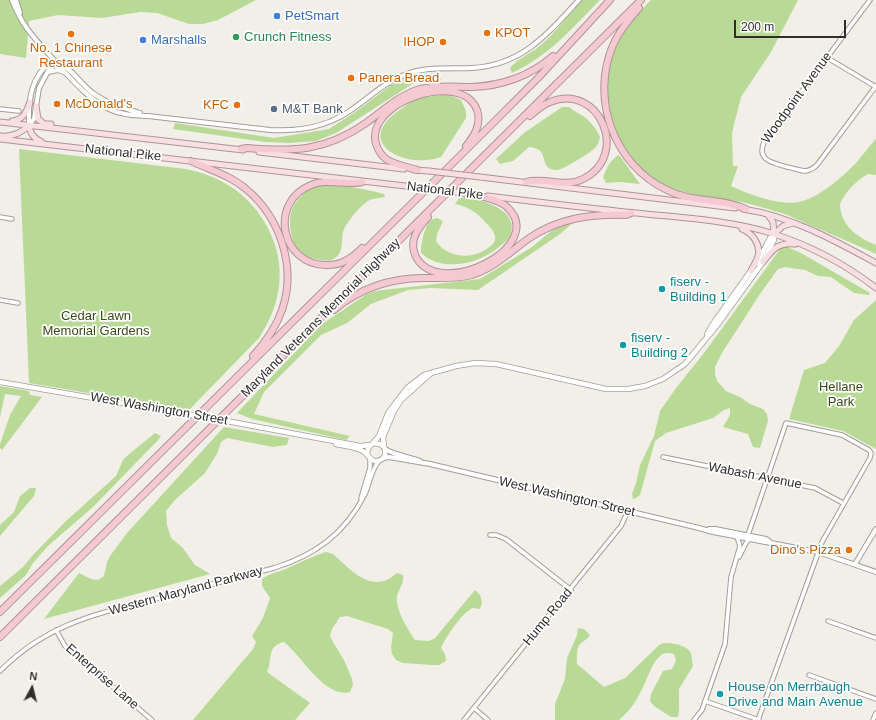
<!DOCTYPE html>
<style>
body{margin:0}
#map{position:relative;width:876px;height:720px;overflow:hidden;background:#f2efe8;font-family:Helvetica,sans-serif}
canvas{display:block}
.north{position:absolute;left:12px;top:668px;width:40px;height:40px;-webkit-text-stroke:3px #fff;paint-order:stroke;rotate:7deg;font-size:11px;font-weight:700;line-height:16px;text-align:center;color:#2f2e2b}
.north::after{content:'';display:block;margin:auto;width:14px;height:18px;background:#2f2e2b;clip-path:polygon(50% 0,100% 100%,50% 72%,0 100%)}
.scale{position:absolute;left:734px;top:20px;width:112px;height:18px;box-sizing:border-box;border:2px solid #2f2e2b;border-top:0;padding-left:5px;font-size:12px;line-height:14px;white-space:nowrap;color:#2f2e2b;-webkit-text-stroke:3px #fff;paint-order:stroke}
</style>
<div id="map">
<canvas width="876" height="720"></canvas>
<div class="north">N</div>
<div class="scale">200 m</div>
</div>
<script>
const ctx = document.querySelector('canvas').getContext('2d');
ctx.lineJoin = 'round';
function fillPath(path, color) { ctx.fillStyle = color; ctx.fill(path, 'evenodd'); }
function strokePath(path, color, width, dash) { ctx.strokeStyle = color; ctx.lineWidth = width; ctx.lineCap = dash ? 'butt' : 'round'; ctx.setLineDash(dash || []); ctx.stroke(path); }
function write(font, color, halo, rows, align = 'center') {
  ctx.font = font + ' Helvetica,sans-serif'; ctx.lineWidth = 3.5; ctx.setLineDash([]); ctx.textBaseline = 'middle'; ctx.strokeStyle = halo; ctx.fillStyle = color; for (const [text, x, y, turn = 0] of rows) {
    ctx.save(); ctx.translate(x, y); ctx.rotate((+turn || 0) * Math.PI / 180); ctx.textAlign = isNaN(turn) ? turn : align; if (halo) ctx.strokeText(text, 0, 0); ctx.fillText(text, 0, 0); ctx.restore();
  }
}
fillPath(new Path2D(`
 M0,0H256L218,20L203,24H189L157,13L140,12L102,18L58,15L29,21L26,58L0,54Z
 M581,0H600C571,29 550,55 512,73L510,68C519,57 531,54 542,44C557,31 568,15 581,0Z
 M651,0H798L771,52L741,97L732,133L733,166H738L731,186C747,194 781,206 799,202C819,198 842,177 856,163C863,155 869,146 876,139V175L868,174C856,181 845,192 840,204C840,225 858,238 876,245V254C855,244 833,235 812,226C802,222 792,216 781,213C763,207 744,202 725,199C704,196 676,193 658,182C613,154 593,87 619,40C627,25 639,12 651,0Z
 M438,73L441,80L417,81L336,133L316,141L289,143L265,142L173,129L175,123L274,138L329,129L354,113L391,85L411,76Z
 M447,94L461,100L466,111V118L441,157C404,170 351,142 401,109C407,105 413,100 420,98C428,96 438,96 447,94Z
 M562,107H569C574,111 578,113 583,116C590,121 597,129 600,137C599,141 598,145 595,148C591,152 563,170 557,170C555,170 553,170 551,169C539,164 550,149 529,147L513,161L500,164L496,159L524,133Z
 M19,149L186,169C201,172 215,177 228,185C240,192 249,201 257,211C288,252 286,297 259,338L189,410L29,383Z
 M619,155L640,184L620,182L606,183L603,177C607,167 610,160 619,155Z
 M315,184C338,184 361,188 384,194L385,197C381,198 375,198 370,200C362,203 345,224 343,232C341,241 344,252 335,258C331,261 326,261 321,260C315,259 308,258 303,254C291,246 287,222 292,209C297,198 306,192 315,184Z
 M466,197C483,200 518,210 511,233C510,239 504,243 500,246C480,264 442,273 421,253C421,245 424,226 431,220C432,219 435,219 437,218L443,221L437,234L436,241C447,258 472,260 488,248C491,246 495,243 495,239C496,233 490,227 486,223C478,213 467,206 455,204L459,198Z
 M575,221L560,234L478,290L430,288L408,290L371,304L347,323L321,335L264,392L254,414L350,436L346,440L252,419L237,413L322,324L367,294L374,291L480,279L532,247L560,224Z
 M783,245L801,253L870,293L869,295L854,293L831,277L818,276L805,270L785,267L778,269L760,294L722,353L715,367V374L717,381L726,391L740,397L750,404L763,409L767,414L768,421L760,448L753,447L748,434L723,427L730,415V408L724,410L713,418L666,433L655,441L640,495L636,498L633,499L632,494L636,483L640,465L654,436L660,411L676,388L704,353Z
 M876,300V449L843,431L789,419L804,370L825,363L839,346L854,320Z
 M0,386L29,391L30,395L42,397L2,450L0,448V444L10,415L21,396L5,394L0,417Z
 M224,427L289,438L287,445L273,447L227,438L221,442L217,454L205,473L175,500L166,511L167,525L171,538L182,547L195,565L210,574L44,619L79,573L91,579L98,580L104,576L107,562L110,556L127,533Z
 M155,433L161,436L159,439L94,506L48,546L33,563L26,575L0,598V586L23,567L32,556L65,522L116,476L123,460L128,455Z
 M30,488H36L34,496L0,536V525L14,512L20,496Z
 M326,552L333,554C346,565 364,587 384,581C388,580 393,576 397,573L403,575C404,585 399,588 397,596C395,609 408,630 415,640L429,641L435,638L475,590L480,595L482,602L480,609C478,609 475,608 473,608C463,611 445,638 441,648L445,654L446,661L439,665H432L403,663L396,660L392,654L391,647L393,633L388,629L347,616L340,617L332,629L330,636L333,642L344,660L352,679L353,685L350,692C325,699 301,655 284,642C266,646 273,659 267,672L310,703L295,720H193L253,649L256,642L252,636L263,618L270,598L262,586V579C270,573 279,572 288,568C301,562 313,556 326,552Z
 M578,628L584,629L590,635C587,640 583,641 580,644C576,649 577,658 577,664L604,687L625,678L656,648C657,646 659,645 661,644C668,641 687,645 691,653C692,657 692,662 693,666L679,689V710L678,717H671L654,706L650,701L651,694L663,671L672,669L676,661L674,654C669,653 664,652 660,656C650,665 646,684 639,695C634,705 627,713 619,720H555V704L565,679L567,658L577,635Z`), '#b9da96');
const minor = new Path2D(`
 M870,0L764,142C756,161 774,163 787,167C793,168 800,171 806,171C811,170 814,168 817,165L876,86
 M826,57L876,87
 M0,109L19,111
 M0,217L12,219
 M0,300L18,303
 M663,457L815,488L843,503
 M361,498L370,468V459
 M490,535H496L506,539L571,590
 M748,535L786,423L842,435L869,450L871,453L870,458L822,542L758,720
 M739,557L746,543L749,539
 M828,621L876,638
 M56,630L65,646L152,720
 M0,671C48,623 96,614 159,598C197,588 235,578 274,568C315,555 345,534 365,494C370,483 371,470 379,461
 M809,675L876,699
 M705,701L759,720
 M474,708L488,720
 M464,720L621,526L628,511
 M694,720L702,710L725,644L731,577L740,546L737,537
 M873,720L876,713`);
const tertiary = new Path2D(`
 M12,0C24,31 39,42 60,67C75,83 89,99 109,109C121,115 134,115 148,116L270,130C303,132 332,126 358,105C373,94 386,82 404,75C426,66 449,69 472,68C523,65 547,34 579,0
 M16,0L20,13
 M56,61C72,68 80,84 94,94C108,104 124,108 140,113
 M48,72L58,70L64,72
 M29,125C28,100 31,74 54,60
 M29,125L34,119L39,88L54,60
 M385,449L393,453L420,461
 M383,458L389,457L430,464L699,528L713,532L818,552L876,572
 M709,529H715L766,539L770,542
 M855,564L876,529`);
const secondary = new Path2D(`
 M757,263L770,238L774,234
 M707,334L715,321L752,269
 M0,382L186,414
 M232,422L360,446L371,445
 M373,443L379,436L388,413L407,388L424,375L456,366L475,363L496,364L606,389H628L645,386L663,379L685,364L718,324L763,262L774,240V234
 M336,444C344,446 353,447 361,450C368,453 372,466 382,459C384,458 386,454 385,451C385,447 383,446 380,444L373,443L368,448L367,455
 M384,446L383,437L394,411L401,400L430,374`);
const primary = new Path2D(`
 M36,106L38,119L44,124H51
 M12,121C24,120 26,112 30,102
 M0,122L243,150
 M29,125C30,134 34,139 42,142
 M1,136C11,137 22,133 29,125
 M0,139L414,187
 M259,152L404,169
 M414,170L429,171
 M480,177L735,208
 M463,193L480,195
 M488,196C537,202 586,208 636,213C682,218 730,220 774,234C811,246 845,264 876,288
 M743,209C790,216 834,240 876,263
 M768,215L773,222L774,234
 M742,229C752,233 761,244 758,256C757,261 753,266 751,271
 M774,234L783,226L793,223
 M763,262C773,250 777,242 795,244`);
const motorway = new Path2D(`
 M639,8C629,19 619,31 613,45C590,99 614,165 667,190C693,203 723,198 746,209
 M241,149L247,148C294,152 326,151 366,123C383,111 399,95 420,89C437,85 455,87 472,87C501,86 531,76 553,56
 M191,161C210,170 230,175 246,189C280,217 297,267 282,310C276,327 265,343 253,356
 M418,170C408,167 395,165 386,159C381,155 378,150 376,144C364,102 462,69 477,110C482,124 474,136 466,146
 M526,182C545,177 565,188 583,179C631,155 599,82 550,102C542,105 536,111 530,116
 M428,217C418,228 408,241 416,257C440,301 549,246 507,207C500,200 486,198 477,195
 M362,248C357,253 351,258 345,261C340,264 333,265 327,265C281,266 268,202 311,185C327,178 345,186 362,182
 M334,310C360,288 391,278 424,278C440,278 457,279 472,275C494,268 510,252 528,239C558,218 590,214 626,215L631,213
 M0,612L489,127L538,78L610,0
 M0,637L641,0`);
strokePath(minor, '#a19e97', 5.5);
strokePath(tertiary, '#a19e97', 6);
strokePath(secondary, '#a19e97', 6);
strokePath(primary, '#af9397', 7);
strokePath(motorway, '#af9397', 8);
strokePath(minor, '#fff', 3.5);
strokePath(tertiary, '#fff', 4);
strokePath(secondary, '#fff', 4.5);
strokePath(primary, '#f8dfe3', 5);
strokePath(motorway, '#f4c9d1', 6);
const secondaryBridge = new Path2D(`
 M186,414L232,422`);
const primaryBridge = new Path2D(`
 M429,171L480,177
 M414,187L463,193`);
strokePath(secondaryBridge, '#a19e97', 6, []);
strokePath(primaryBridge, '#af9397', 7, []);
strokePath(secondaryBridge, '#fff', 4.5);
strokePath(primaryBridge, '#f8dfe3', 5);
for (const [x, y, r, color] of [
 [277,16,4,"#3f7fe0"],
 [487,33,4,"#e8710a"],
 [71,34,4,"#e8710a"],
 [236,37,4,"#2e9e5b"],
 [143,40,4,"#3f7fe0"],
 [443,42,4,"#e8710a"],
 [351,78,4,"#e8710a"],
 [57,104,4,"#e8710a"],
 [237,105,4,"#e8710a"],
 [274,109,4,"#5c6f8a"],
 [662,289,4,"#0f9aa8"],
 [623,345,4,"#0f9aa8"],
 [849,550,4,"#e8710a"],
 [720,694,4,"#0f9aa8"]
]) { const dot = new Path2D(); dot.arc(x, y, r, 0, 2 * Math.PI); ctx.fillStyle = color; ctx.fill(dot); strokePath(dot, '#fff', 1.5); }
write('13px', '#366cbe', '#fff', [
 ["PetSmart",285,16],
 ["Marshalls",151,40]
], 'left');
write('13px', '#c56008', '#fff', [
 ["KPOT",495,33],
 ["IHOP",435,42,"right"],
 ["No. 1 Chinese",71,48,"center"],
 ["Restaurant",71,63,"center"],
 ["Panera Bread",359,78],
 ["McDonald's",65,104],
 ["KFC",229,105,"right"],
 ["Dino's Pizza",841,550,"right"]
], 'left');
write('13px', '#27864d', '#fff', [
 ["Crunch Fitness",244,37]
], 'left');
write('13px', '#2f2e2b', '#fff', [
 ["Woodpoint Avenue",797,98,-54],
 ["National Pike",123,153,6],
 ["National Pike",445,191,7],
 ["Maryland Veterans Memorial Highway",321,318,-45],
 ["West Washington Street",159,409,10],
 ["Wabash Avenue",755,476,11],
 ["West Washington Street",567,497,13],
 ["Western Maryland Parkway",186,591,-15],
 ["Hump Road",548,617,-51],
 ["Enterprise Lane",102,677,41]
]);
write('13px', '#4e5e75', '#fff', [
 ["M&T Bank",282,109]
], 'left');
write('13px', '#0d838f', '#fff', [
 ["fiserv -",670,282],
 ["Building 1",670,297],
 ["fiserv -",631,338],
 ["Building 2",631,353],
 ["House on Merrbaugh",728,687],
 ["Drive and Main Avenue",728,702]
], 'left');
write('13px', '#364d16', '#fff', [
 ["Cedar Lawn",96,316],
 ["Memorial Gardens",96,331],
 ["Hellane",841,387],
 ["Park",841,402]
]);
</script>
